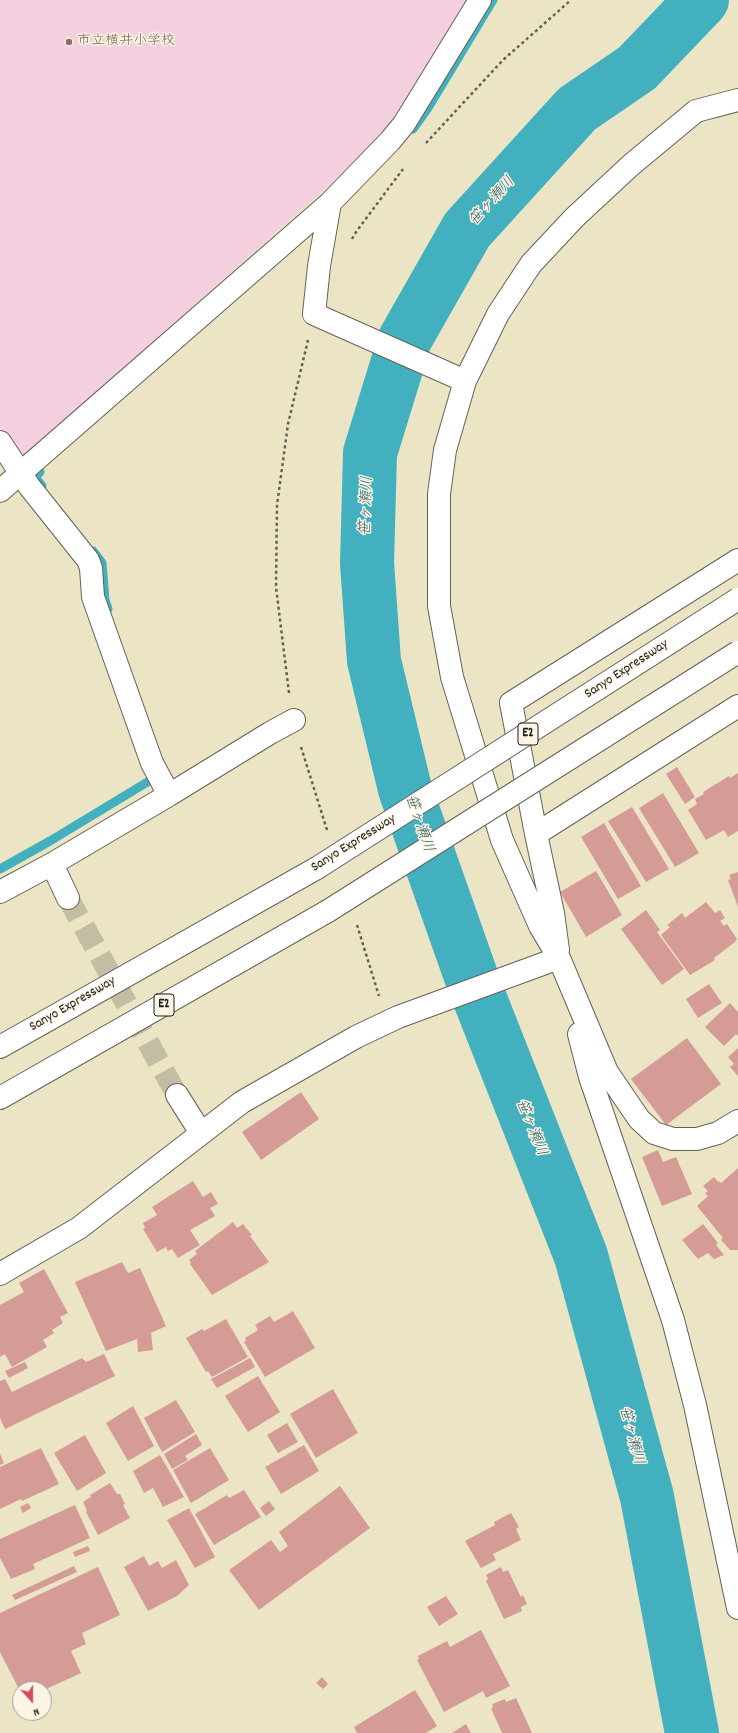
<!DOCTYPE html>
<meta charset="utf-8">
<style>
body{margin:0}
#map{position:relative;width:738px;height:1733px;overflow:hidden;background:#ebe5c5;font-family:Dekko,sans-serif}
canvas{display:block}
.north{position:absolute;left:12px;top:1681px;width:40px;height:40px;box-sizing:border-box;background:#fcf5e5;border:1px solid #a29e95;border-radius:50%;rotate:159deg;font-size:11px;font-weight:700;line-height:16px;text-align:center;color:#1c1c1c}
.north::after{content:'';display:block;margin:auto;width:14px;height:18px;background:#d1495b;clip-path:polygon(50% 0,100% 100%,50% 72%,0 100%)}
</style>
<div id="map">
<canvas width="738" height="1733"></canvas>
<div class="north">N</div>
</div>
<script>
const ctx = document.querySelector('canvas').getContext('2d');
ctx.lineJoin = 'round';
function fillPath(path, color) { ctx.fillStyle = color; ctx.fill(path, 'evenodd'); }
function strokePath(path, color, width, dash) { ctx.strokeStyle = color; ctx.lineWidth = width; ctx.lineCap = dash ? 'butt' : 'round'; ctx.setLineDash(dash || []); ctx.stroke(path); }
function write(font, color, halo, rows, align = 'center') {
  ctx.font = font + ' Dekko,"Klee One",sans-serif'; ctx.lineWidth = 3; ctx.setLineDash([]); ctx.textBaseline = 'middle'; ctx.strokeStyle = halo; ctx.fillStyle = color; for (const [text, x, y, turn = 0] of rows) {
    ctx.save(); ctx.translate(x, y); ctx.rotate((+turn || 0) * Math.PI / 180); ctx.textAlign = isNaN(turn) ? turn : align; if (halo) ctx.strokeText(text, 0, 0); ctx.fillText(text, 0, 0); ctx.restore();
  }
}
fillPath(new Path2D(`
 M0,0H469L395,120L351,165L22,458L0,427Z`), '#f3cfdf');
strokePath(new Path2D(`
 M413,129L428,108L493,0
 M40,472L35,477L42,486
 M93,551L102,563L105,600L108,609
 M0,869L50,841L159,775`), '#42b0be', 9);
strokePath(new Path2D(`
 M692,1733L647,1497L581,1256L472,979L405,789L374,661L367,563L370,453L405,339L467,230L577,109L637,68L702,0`), '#42b0be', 54);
fillPath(new Path2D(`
 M677,767L695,797L685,804L666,774Z
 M738,773V831L728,837L724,830L706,840L688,810L697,804L695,799L704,794L703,792L729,776L730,778Z
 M663,793L699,853L675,867L639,808Z
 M632,807L669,869L646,882L608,821Z
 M604,823L641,886L618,899L581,837Z
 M596,871L622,915L586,937L560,892Z
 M738,872V907L728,880L731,879L729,875Z
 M706,902L715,913L720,910L725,918L720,921L724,926L727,924L737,939L735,942L714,958L715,960L690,975L661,935L670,927L667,925L682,913L685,918Z
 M646,910L660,930L657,932L684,969L662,985L621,929Z
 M709,984L722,1003L698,1018L686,999Z
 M730,1003L738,1012V1036L736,1034L724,1046L705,1027Z
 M687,1038L721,1084L666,1125L631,1079Z
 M738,1048V1076L730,1067L734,1064L728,1057Z
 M301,1092L319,1119L261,1160L242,1132Z
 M658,1150L663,1162L676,1157L692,1194L662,1206L642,1157Z
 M738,1168V1250H730L721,1240L723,1238L697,1206L708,1196L705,1193L708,1191L703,1186L714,1177L718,1182L719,1181L721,1183Z
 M193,1181L203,1197L211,1192L218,1204L210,1208L215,1216L190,1230L200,1245L178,1258L172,1249L168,1251L166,1247L157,1252L143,1229L145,1228L143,1223L157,1215L152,1207Z
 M233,1222L237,1228L243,1224L252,1235L250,1236L269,1262L212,1295L190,1264L191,1263L189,1260L197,1254L195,1251Z
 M703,1224L718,1243L716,1245L724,1255L714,1259L708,1253L698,1259L682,1240Z
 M122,1262L128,1273L140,1268L166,1326L151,1333L153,1350L138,1352L137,1339L106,1351L75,1282Z
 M44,1269L68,1313L60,1317L63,1323L52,1330L54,1333L43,1340L47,1347L12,1367L5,1354L0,1357V1305L24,1292L19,1283Z
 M293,1311L315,1348L265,1377L244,1342L246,1340L245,1338L258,1330L255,1325L270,1316L274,1322Z
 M226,1319L248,1357L212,1377L208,1371L206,1372L186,1338L202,1329L204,1331Z
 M104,1354L115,1376L5,1429L0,1418V1381L5,1379L12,1392L82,1358L86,1362Z
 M250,1358L255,1367L217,1388L211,1379Z
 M25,1362L28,1368L9,1378L5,1371Z
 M258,1376L280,1412L248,1432L225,1396Z
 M333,1389L358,1433L316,1458L290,1414Z
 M176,1400L195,1432L162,1452L144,1418Z
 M133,1406L154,1446L128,1461L106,1423Z
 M287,1423L298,1442L278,1453L267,1435Z
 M196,1434L202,1445L185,1456L188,1460L172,1469L164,1454Z
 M85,1435L106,1473L77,1491L54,1453Z
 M304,1445L319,1471L281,1494L265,1467Z
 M41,1448L59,1484L22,1501L21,1499L0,1509V1467Z
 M210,1448L229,1480L191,1503L173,1470Z
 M0,1454L4,1463L0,1465Z
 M160,1455L184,1497L163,1507L153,1488L144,1493L133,1471Z
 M110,1483L117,1494H120L125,1504L123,1505L130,1518L98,1535L86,1512L87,1511L83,1502L91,1497L90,1495Z
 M340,1486L370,1528L259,1610L229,1570L271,1540L280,1552L288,1546L279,1532Z
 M244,1490L261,1517L214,1545L195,1514L227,1495L229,1498Z
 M269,1501L275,1509L266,1516L260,1508Z
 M28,1503L31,1508L23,1513L20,1507Z
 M75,1505L90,1538L33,1564L35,1569L11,1579L0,1558V1539Z
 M189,1508L215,1557L195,1568L167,1520Z
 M511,1513L519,1527L516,1529L521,1540L493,1554L496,1560L481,1568L465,1541L495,1525L494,1522Z
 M88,1546L90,1551L75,1557L73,1552Z
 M144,1556L149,1566L158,1561L162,1568L176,1560L189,1585L177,1596L148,1611L124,1567Z
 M74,1566L77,1572L15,1600L12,1595Z
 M98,1567L120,1615L82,1633L86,1644L71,1651L81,1673L44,1690V1689H19L0,1652V1613Z
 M501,1567L503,1572L508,1570L521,1597L523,1595L527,1604L521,1607L522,1611L504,1619L486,1581L488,1579L486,1575Z
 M446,1596L458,1614L439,1626L427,1607Z
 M481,1630L510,1686L486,1698L483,1691L444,1712L417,1660L419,1659L418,1656L447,1641L450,1647Z
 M322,1677L328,1684L323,1689L316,1683Z
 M415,1690L437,1726L426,1733H357L354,1727Z
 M516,1698L532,1733H502L491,1708H493L492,1704L505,1699L506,1702Z
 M466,1724L471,1733H452Z`), '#d59c97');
strokePath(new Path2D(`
 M68,898L177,1095`), '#c2bda3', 22, [22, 11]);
const minor = new Path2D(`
 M738,100L696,111L631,165L574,218L531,264L498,314L465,381L445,450L439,494V606L452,677L502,840L540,926L559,958L607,1072L639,1119L654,1133L673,1139H697L718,1133L738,1121
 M330,203L319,266L314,314L465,381
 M0,442L29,486L88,560L91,568L93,597L152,763L169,795L52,864L0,892
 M0,491L330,203L390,141L404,124L480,0
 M169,795L270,733L294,720
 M536,834L511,703L738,560
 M52,864L68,898
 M558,950L553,913L536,834L738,706
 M579,1034L590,1077L673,1320L695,1405L738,1608
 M177,1095L201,1133
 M0,1274L79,1228L242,1102L356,1037L398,1017L559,958`);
const highway = new Path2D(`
 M0,1047L317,868
 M0,1098L328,911`);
strokePath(minor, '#646257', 24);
strokePath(highway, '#646257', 24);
strokePath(new Path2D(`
 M426,143L503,60L571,0
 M352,239L356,232L403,169
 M289,693L276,587L277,505L288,424L308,340
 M301,747L327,830
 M357,925L379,996`), '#646257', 2.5, [3, 3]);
strokePath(minor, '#fff', 22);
strokePath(highway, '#fff', 22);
const highwayBridge = new Path2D(`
 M317,868L738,599
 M328,911L738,652`);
strokePath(highwayBridge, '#646257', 24, []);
strokePath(highwayBridge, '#fff', 22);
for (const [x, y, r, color] of [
 [69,42,4,"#8d6e63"]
]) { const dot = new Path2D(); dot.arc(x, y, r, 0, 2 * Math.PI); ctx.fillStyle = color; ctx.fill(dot); strokePath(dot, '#fcf5e5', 1.5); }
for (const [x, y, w] of [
 [528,734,20],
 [164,1005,20]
]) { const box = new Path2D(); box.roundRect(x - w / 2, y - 11, w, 22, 3); ctx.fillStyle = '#fcf5e5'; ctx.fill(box); strokePath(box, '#1c1c1c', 1); }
write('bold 13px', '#1c1c1c', null, [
 ["E2",528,734],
 ["E2",164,1005]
]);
write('14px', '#785e54', '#fcf5e5', [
 ["市立横井小学校",77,42]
], 'left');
write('14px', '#1c1c1c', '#fcf5e5', [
 ["Sanyo Expressway",627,670,-33],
 ["Sanyo Expressway",354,844,-32],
 ["Sanyo Expressway",73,1005,-30]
]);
write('italic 15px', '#2d5f65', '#fcf5e5', [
 ["笹ヶ瀬川",493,202,-48],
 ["笹ヶ瀬川",368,506,-88],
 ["笹ヶ瀬川",418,824,71],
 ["笹ヶ瀬川",530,1128,68],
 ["笹ヶ瀬川",630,1436,75]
]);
</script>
